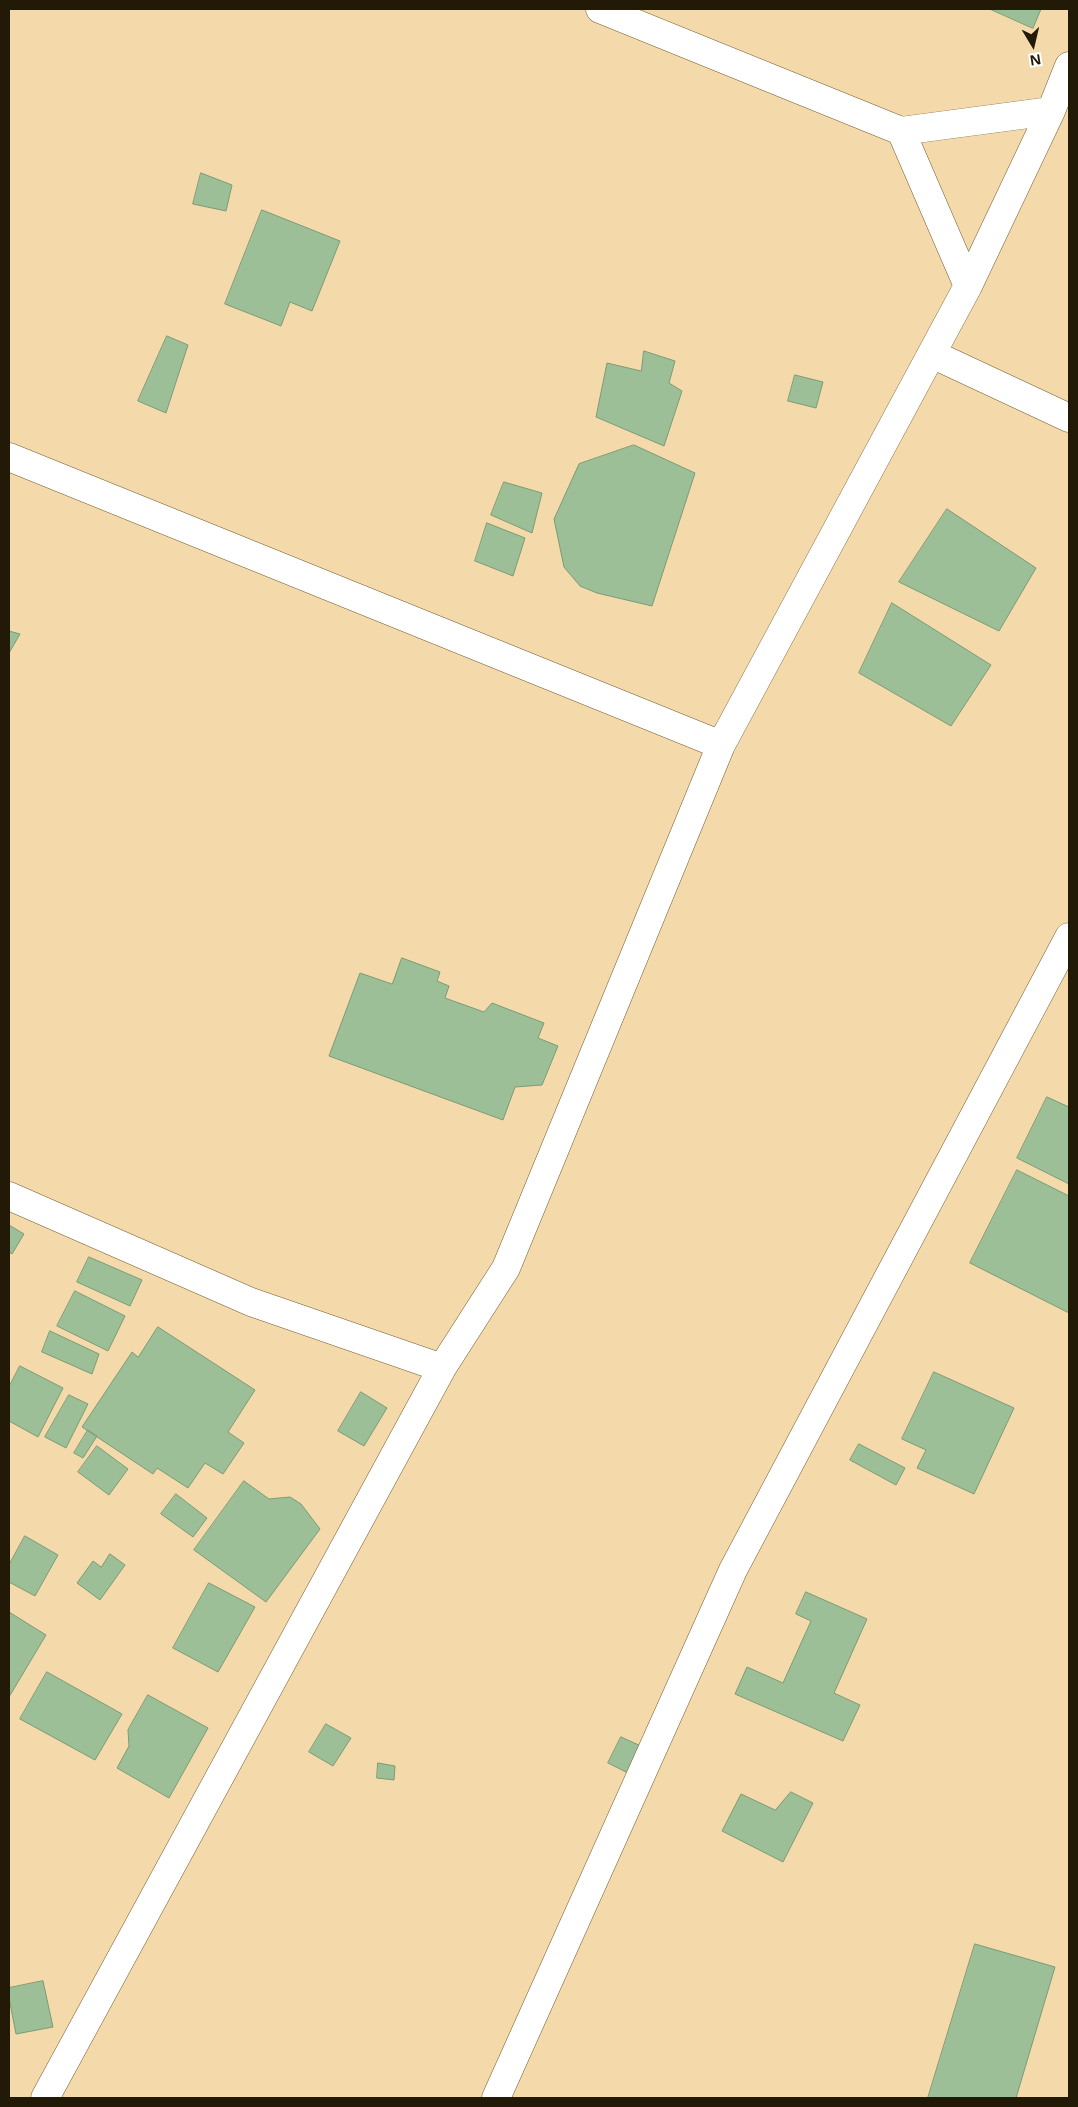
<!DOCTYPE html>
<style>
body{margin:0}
#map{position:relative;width:1078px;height:2107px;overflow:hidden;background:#f4d9aa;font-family:"Open Sans",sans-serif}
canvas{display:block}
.frame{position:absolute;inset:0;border:10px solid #231907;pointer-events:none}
.north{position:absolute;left:1008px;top:20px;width:50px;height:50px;-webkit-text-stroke:4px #fefefe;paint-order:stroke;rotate:171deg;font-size:14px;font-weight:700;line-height:20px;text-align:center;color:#231907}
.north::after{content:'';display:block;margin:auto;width:18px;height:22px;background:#231907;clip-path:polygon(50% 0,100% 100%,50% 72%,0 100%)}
</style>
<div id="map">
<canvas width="1078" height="2107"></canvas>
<div class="frame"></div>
<div class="north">N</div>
</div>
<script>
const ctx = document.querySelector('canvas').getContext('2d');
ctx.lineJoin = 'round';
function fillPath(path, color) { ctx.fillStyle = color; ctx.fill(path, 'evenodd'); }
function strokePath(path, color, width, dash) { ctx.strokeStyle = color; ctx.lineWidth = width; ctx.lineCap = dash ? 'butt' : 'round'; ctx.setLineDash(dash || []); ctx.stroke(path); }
const building = new Path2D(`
 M990,9H1041L1033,28Z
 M201,173L232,185L226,211L193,204Z
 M262,210L340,241L312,311L290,302L281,326L225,304Z
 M167,336L188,345L166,413L138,401Z
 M644,351L675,361L669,383L682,391L664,446L596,417L607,363L641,371Z
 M795,375L823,382L816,408L788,401Z
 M634,445L695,473L652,606L597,593L580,586L564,567L554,519L579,464Z
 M504,482L542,493L532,533L491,515Z
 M947,509L1036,568L999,631L899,582Z
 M487,523L525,538L513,576L475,561Z
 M892,603L991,665L951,726L859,673Z
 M9,631L20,634L9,653Z
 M402,958L440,972L437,981L449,986L445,998L484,1012L492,1003L544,1023L538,1038L558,1046L542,1085L515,1087L503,1120L329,1056L360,973L392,984Z
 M1047,1097L1069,1107V1184L1017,1158Z
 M1017,1170L1069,1196V1313L970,1263Z
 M9,1225L24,1234L12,1254L9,1252Z
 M89,1257L142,1280L130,1306L77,1282Z
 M75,1291L125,1316L108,1351L57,1326Z
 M158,1327L255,1390L228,1432L244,1443L223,1474L205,1463L188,1488L157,1468L153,1474L82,1427L132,1352L138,1357Z
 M50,1331L99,1354L92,1374L42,1352Z
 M20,1366L63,1388L38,1437L9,1421V1387Z
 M934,1372L1014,1408L974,1494L917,1468L926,1450L902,1439Z
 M361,1392L387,1408L364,1446L338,1431Z
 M69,1395L88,1404L66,1448L45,1437Z
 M88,1430L97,1436L83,1458L74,1453Z
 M859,1444L905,1468L896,1485L850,1460Z
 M97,1446L128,1469L109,1495L78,1472Z
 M244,1481L269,1499L290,1497L301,1504L320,1529L266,1602L194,1550Z
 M176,1494L207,1518L193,1537L161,1514Z
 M25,1536L58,1555L35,1596L9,1582V1565Z
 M110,1554L125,1565L100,1600L77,1583L93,1561L101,1567Z
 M209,1583L255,1607L218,1672L173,1648Z
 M806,1592L867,1619L834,1693L860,1705L843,1741L735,1694L747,1667L783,1683L811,1621L796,1614Z
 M9,1612L46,1635L9,1697Z
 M47,1672L122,1714L95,1760L20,1719Z
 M148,1695L208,1728L169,1798L117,1768L129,1746L128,1730Z
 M326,1724L351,1738L333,1766L309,1752Z
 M621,1737L641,1746L628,1773L608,1763Z
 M378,1763L395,1766L394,1780L377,1778Z
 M791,1792L813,1803L783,1862L722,1831L741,1794L775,1810Z
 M975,1944L1055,1967L1016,2098H928Z
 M43,1981L53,2027L16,2034L9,1998V1988Z`);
fillPath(building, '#9dbf97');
strokePath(building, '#7a9b75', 1);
const minor = new Path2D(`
 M600,9L901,131L1051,111
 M901,131L968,286
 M932,354L1069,418
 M9,457L721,745
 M9,1196L251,1302L442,1368
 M45,2098L442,1368L506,1268L721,745L968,286L1051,111L1069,66
 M496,2098L733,1570L1069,937`);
strokePath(minor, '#755e33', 29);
strokePath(minor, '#fff', 28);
</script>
